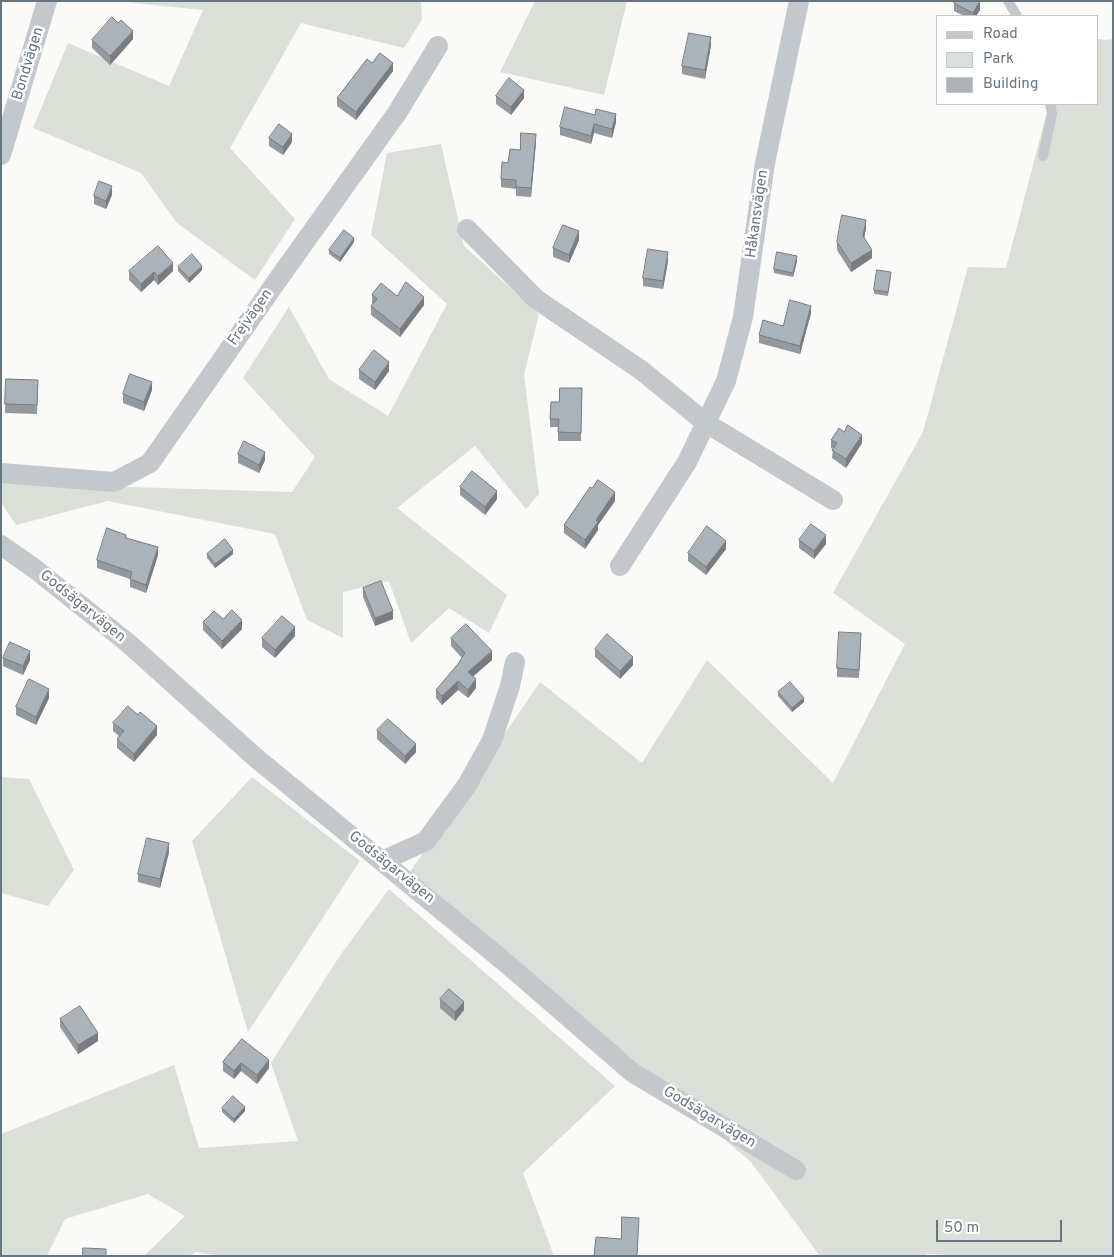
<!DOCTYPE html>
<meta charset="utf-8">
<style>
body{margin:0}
#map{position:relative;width:1114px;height:1257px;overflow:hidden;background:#fafaf8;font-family:Overpass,sans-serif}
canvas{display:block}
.frame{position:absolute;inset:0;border:2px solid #657683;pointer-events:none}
.legend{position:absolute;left:936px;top:15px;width:162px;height:90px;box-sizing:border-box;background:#fff;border:1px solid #c1c8cd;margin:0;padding:6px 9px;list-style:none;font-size:15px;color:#657683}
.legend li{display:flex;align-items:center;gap:10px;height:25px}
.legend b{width:25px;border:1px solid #c1c8cd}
.scale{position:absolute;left:936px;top:1220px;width:126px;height:22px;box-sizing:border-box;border:2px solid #657683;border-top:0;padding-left:6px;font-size:15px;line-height:18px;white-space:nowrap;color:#657683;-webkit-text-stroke:4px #fff;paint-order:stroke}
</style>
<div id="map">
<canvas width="1114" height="1257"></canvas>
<div class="frame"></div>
<ul class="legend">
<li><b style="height:6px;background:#c3c8cc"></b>Road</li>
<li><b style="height:14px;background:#dadfd7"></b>Park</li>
<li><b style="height:14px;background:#aab3b9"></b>Building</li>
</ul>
<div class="scale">50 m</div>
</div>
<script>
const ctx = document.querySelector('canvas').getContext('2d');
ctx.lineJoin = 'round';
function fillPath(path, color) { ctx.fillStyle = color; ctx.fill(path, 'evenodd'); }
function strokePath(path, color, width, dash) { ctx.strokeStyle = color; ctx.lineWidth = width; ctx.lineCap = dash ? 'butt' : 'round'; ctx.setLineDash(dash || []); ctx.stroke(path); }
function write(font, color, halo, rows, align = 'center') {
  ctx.font = font + ' Overpass,sans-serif'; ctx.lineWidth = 5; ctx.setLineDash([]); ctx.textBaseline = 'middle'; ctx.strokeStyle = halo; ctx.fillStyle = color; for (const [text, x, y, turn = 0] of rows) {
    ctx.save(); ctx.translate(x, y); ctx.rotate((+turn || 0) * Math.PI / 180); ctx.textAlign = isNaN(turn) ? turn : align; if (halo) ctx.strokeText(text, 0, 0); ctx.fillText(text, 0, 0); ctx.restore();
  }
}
fillPath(new Path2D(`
 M115,1H421L422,20L404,48L301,23L230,148L295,219L255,280L177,223L141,173L33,128L68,43L169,86L203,10Z
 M535,1H627L604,95L500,72Z
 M1098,39L1107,40L1113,39V1256H965L926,1254L927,1256H820L751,1162L410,872L540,682L642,763L707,660L833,783L905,644L833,593L923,432L968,267L1006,268L1049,104H1098Z
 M441,144L464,246L539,314L524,374L539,494L526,509L475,446L397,508L507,595L489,633L449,608L411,643L389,581L343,592V638L307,620L275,534L108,501L16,525L1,503V483L292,492L315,457L243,378L289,307L329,379L388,416L447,304L371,235L387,153Z
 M1,777L29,779L74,870L48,906L1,893Z
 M252,777L360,861L248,1032L192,841Z
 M389,889L615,1086L523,1173L554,1256H220L195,1252L190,1256H144L185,1216L148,1194L65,1219L47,1256H1V1134L174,1065L199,1148L298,1141L271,1063L339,957Z`), '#dadfd7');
strokePath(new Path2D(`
 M1008,1L1017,16
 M1043,156L1052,114L1050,104`), '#c3c8cc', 10);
strokePath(new Path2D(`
 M1,155L47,1
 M467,229L536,299L641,370L706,423L833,500
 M1,473L114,482L150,463L279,278L397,113L438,46
 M1,545L35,569L128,643L256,758L506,963L633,1073L796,1170
 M620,566L687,462L726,381L743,317L765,163L799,1
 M382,861L426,841L467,785L492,740L510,686L515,662`), '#c3c8cc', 20);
fillPath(new Path2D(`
 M954,3L980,10L976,16H964L954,11Z
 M133,39L110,65L92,48V40Z
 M711,45L705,79L682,74V66Z
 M372,63L393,71L356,120L337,106V98Z
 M496,96L524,98L511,115L496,104Z
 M616,122L612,138L594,133L591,144L560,135V127Z
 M269,138L292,142L283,155L269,146Z
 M536,142L531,197L516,196V189L501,187V179L508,163L520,150Z
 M112,195L106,209L94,204V196Z
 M866,228L864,238L872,258L851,272L837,250V242Z
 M579,240L569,263L553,257V248Z
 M354,242L340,262L329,254V250Z
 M668,261L663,289L643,286V278Z
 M797,261L793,277L774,273V269Z
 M178,267L202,270L189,283L178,271Z
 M129,271H173L158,285L154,280L141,292L129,280Z
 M891,276L888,296L874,294V290Z
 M372,294L397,296L424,305L400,337L371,315V306L373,304L372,303Z
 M811,313L800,354L759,343V335Z
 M359,370L389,371L375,390L359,379Z
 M6,379L38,380L37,414L5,413Z
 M582,388L581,441H558V427H550V419L559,402Z
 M152,390L144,411L123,403V394Z
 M831,440L862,443L846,468L832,458L833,449L831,448Z
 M238,454L265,460L259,473L238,463Z
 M460,487L497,499L485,515L460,495Z
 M615,501L598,525V530L585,549L564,533V525Z
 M126,538L158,555L146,593L130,587V579L97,568V560Z
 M799,540L826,544L814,559L799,548Z
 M726,549L706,575L688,561V553Z
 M207,554H233L215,568L207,558Z
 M363,588L393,619L375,626L363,597Z
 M223,619L242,629L222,649L203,630V622Z
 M295,636L275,658L262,647V638Z
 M451,638L492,660L473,676L476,688L468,698L458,690L442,705L436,698V690L458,664L462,658L451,646Z
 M861,641L859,678L837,677V668Z
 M595,649L633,665L620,679L595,657Z
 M3,658L30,660L23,675L3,666Z
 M778,692L804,702L792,712L778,696Z
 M49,698L36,725L16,715V707Z
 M138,715L157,735L134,762L117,748V739L119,736L113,731V723Z
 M377,730L416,752L405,764L377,739Z
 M169,852L160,888L138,882V874Z
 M440,999L464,1010L455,1021L440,1008Z
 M60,1019L98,1041L78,1054L60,1027Z
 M242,1039L269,1068L257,1084L241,1071L234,1079L223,1071V1062Z
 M222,1108L245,1111L234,1123L222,1112Z`), '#929a9f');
fillPath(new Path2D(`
 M980,1V10L976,16H973V13Z
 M133,31V39L110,65V56Z
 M711,37V45L705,79V70Z
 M393,63V71L356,120V112Z
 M524,90V98L511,115V107Z
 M616,114V122L612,138V129Z
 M594,124V133L591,144V136Z
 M292,134V142L283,155V147Z
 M536,134V142L531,197V188Z
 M112,186V195L106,209V201Z
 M866,220V228L863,245V236Z
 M579,231V240L569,263V255Z
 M354,238V242L340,262V258Z
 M872,250V258L851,272V263Z
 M668,252V261L663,289V281Z
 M797,256V261L793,277V273Z
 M173,263V271L158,285V276Z
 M202,266V270L189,283V278Z
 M154,272V280L141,292V284Z
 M424,297V305L400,337V329Z
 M811,306V313L800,354V346Z
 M389,362V371L375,390V382Z
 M152,382V390L144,411V402Z
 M862,435V443L846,468V459Z
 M265,452V460L259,473V465Z
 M497,491V499L485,515V507Z
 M615,492V501L598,525V530L585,549V540L596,520Z
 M826,535V544L814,559V551Z
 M726,541V549L706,575V567Z
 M158,547V555L146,593V585Z
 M233,550V554L215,568V564Z
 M393,611V619L375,626V618Z
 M242,620V629L222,649V641Z
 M295,627V636L275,658V650Z
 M30,651V660L23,675V666Z
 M492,651V660L468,681V672Z
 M633,657V665L620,679V671Z
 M476,679V688L468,698V690Z
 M458,681V690L442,705V696Z
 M49,689V698L36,725V717Z
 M804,698V702L792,712V708Z
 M157,726V735L134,762V754Z
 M416,744V752L405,764V756Z
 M169,843V852L160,888V879Z
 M464,1002V1010L455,1021V1012Z
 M98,1033V1041L78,1054V1045Z
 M269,1060V1068L257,1084V1075Z
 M241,1063V1071L234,1079V1071Z
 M245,1107V1111L234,1123V1119Z`), '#777d82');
const building = new Path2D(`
 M954,1H980L973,13L954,3Z
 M112,17L118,23L121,20L133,31L110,56L92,40Z
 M689,33L711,37L705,70L682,66Z
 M380,53L393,63L356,112L337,98L367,59L372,63Z
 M509,78L524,90L511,107L496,96Z
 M565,107L595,115L596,109L616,114L612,129L594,124L591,136L560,127Z
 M279,124L292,134L283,147L269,138Z
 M521,133L536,134L531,188L516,187V180L501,179L502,162L508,163L510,149L520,150Z
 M99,181L112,186L106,201L94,196Z
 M842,215L866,220L863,236L872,250L851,263L837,242Z
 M563,225L579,231L569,255L553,248Z
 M344,230L354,238L340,258L329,250Z
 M158,246L173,263L158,276L154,272L141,284L129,271Z
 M648,249L668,252L663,281L643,278Z
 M777,252L797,256L793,273L774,269Z
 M192,254L202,266L189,278L178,267Z
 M877,270L891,272L888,292L874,290Z
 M406,282L424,297L400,329L371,306L377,299L372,294L381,283L397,296Z
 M790,300L811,306L800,346L759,335L763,320L783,326Z
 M374,350L389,362L375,382L359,370Z
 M130,374L152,382L144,402L123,394Z
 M6,379L38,380L37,405L5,404Z
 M560,388H582L581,433L558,432L559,419H550L551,402H559Z
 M848,425L862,435L846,459L832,450L837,443L831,440L839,428L844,432Z
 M244,441L265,452L259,465L238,454Z
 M472,471L497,491L485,507L460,487Z
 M598,480L615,492L596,520L598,522L585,540L564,525L590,487L592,488Z
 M811,524L826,535L814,551L799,540Z
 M707,526L726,541L706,567L688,553Z
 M107,528L126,535V538L158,547L146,585L130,579L132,572L97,560Z
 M225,539L233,550L215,564L207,554Z
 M381,581L393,611L375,618L363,588Z
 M232,610L242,620L222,641L203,622L214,611L223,619Z
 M282,616L295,627L275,650L262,638Z
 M466,624L492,651L468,672L476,679L468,690L458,681L442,696L436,690L458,664L465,653L451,638Z
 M839,632L861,633L859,670L837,668Z
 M607,634L633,657L620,671L595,649Z
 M10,642L30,651L23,666L3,658Z
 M29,679L49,689L36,717L16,707Z
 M790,682L804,698L792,708L778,692Z
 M128,706L138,715L140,712L157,726L134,754L117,739L124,731L113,723Z
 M388,719L416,744L405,756L377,730Z
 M147,838L169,843L160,879L138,874Z
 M449,989L464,1002L455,1012L440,999Z
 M80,1006L98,1033L78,1045L60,1019Z
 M242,1039L269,1060L257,1075L241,1063L234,1071L223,1062Z
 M233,1096L245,1107L234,1119L222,1108Z
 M622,1217L639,1218L637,1256H594L596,1237L621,1239Z
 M83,1248L106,1249V1256H83Z`);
fillPath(building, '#aab3b9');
strokePath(building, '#777d82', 1);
write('15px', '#657683', '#fff', [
 ["Bondvägen",29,64,-73],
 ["Håkansvägen",758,214,-82],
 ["Frejvägen",251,318,-55],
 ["Godsägarvägen",82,607,39],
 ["Godsägarvägen",391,868,39],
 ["Godsägarvägen",709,1118,31]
]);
</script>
